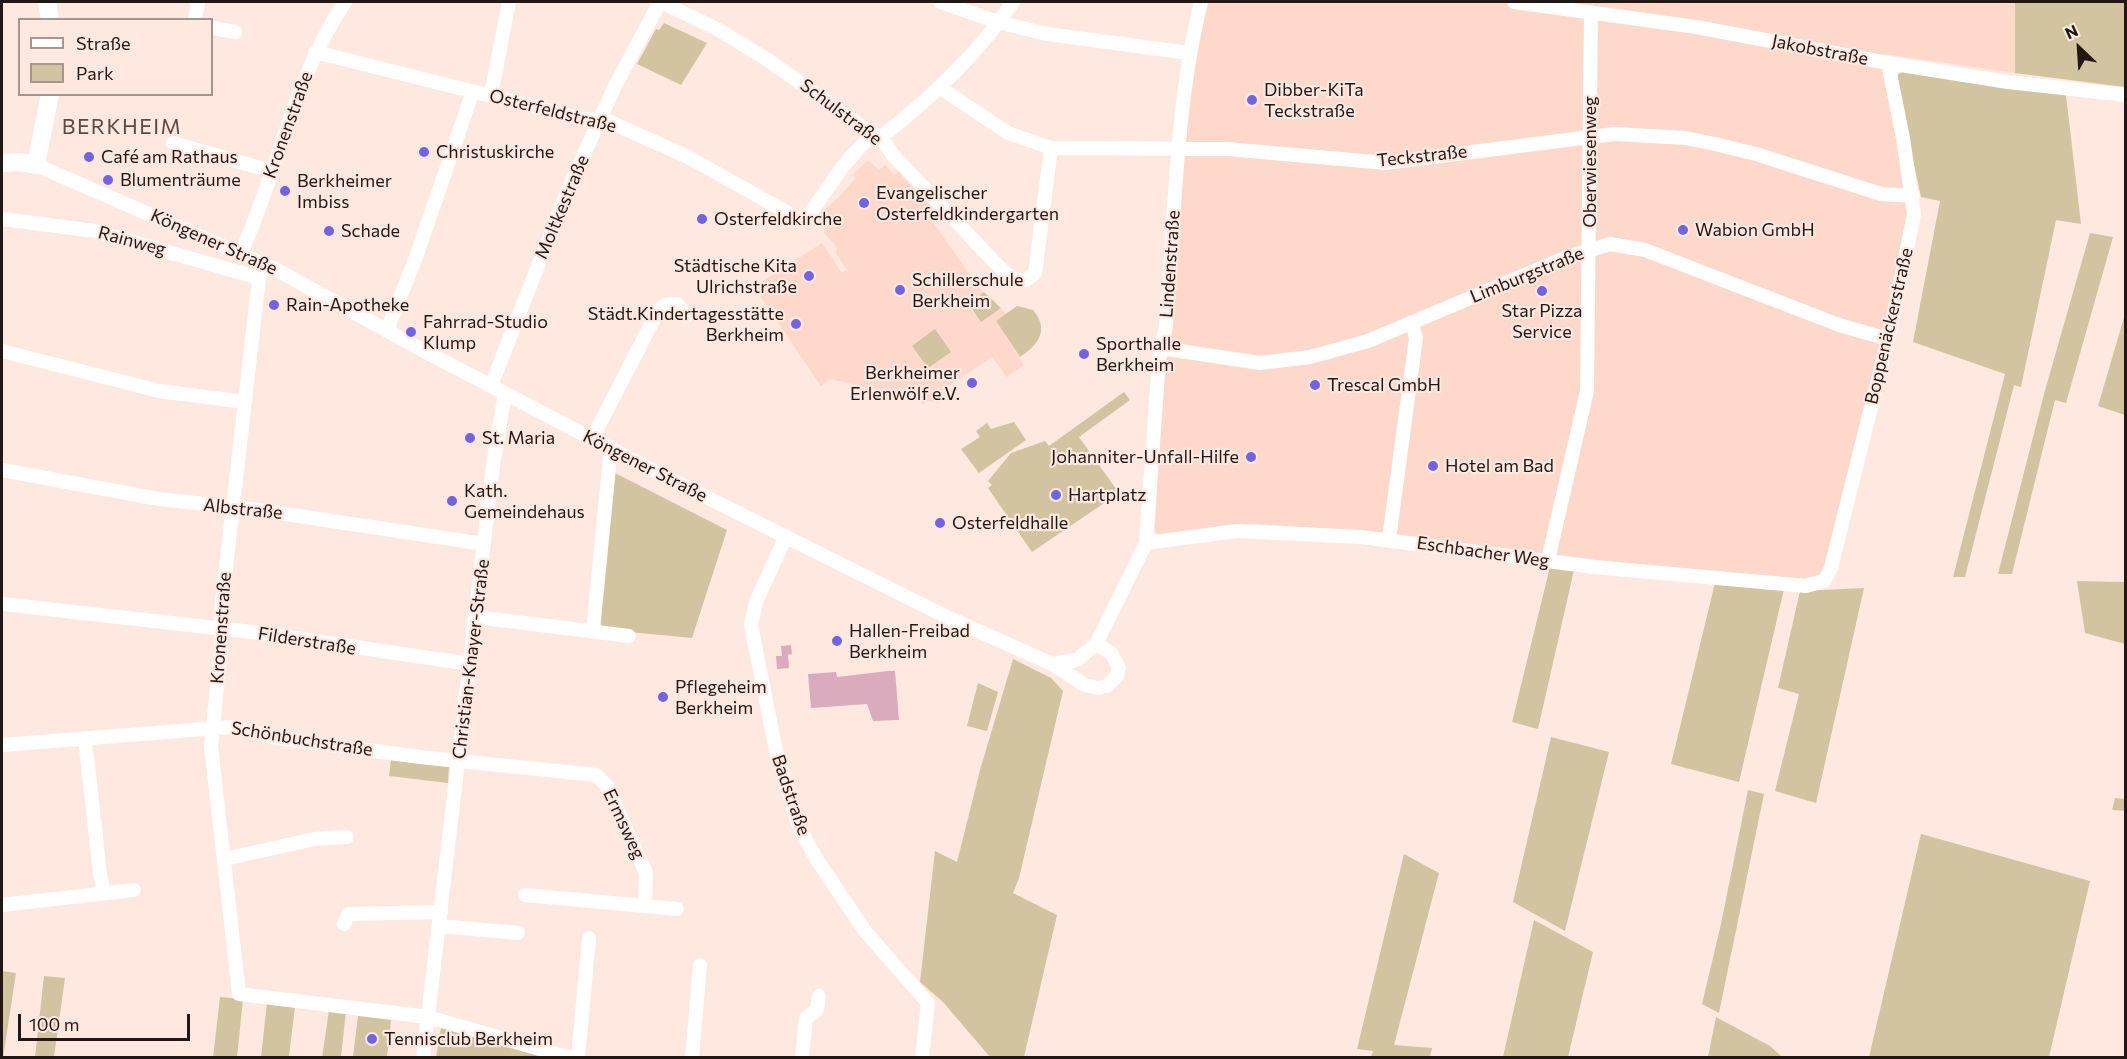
<!DOCTYPE html>
<meta charset="utf-8">
<style>
body{margin:0}
#map{position:relative;width:2127px;height:1059px;overflow:hidden;background:#ffe8e0;font-family:Commissioner,sans-serif}
canvas{display:block}
.frame{position:absolute;inset:0;border:3px solid #211714;pointer-events:none}
.legend{position:absolute;left:18px;top:18px;width:195px;height:78px;box-sizing:border-box;background:#ffe8e0;border:2px solid #a6948e;margin:0;padding:8px 10px;list-style:none;font-size:18px;color:#211714}
.legend li{display:flex;align-items:center;gap:12px;height:30px}
.legend b{width:30px;border:2px solid #a6948e}
.north{position:absolute;left:2049px;top:18px;width:60px;height:60px;-webkit-text-stroke:4px #ffe8e0;paint-order:stroke;rotate:335deg;font-size:16px;font-weight:700;line-height:24px;text-align:center;color:#211714}
.north::after{content:'';display:block;margin:auto;width:21px;height:27px;background:#211714;clip-path:polygon(50% 0,100% 100%,50% 72%,0 100%)}
.scale{position:absolute;left:18px;top:1014px;width:172px;height:27px;box-sizing:border-box;border:3px solid #211714;border-top:0;padding-left:8px;font-size:18px;line-height:21px;white-space:nowrap;color:#211714;-webkit-text-stroke:4px #ffe8e0;paint-order:stroke}
</style>
<div id="map">
<canvas width="2127" height="1059"></canvas>
<div class="frame"></div>
<ul class="legend">
<li><b style="height:8px;background:#fff"></b>Straße</li>
<li><b style="height:16px;background:#d2c3a1"></b>Park</li>
</ul>
<div class="north">N</div>
<div class="scale">100 m</div>
</div>
<script>
const ctx = document.querySelector('canvas').getContext('2d');
ctx.lineJoin = 'round';
function fillPath(path, color) { ctx.fillStyle = color; ctx.fill(path, 'evenodd'); }
function strokePath(path, color, width, dash) { ctx.strokeStyle = color; ctx.lineWidth = width; ctx.lineCap = dash ? 'butt' : 'round'; ctx.setLineDash(dash || []); ctx.stroke(path); }
function write(font, color, halo, rows, align = 'center') {
  ctx.font = font + ' Commissioner,sans-serif'; ctx.lineWidth = 4.5; ctx.setLineDash([]); ctx.textBaseline = 'middle'; ctx.strokeStyle = halo; ctx.fillStyle = color; for (const [text, x, y, turn = 0] of rows) {
    ctx.save(); ctx.translate(x, y); ctx.rotate((+turn || 0) * Math.PI / 180); ctx.textAlign = isNaN(turn) ? turn : align; if (halo) ctx.strokeText(text, 0, 0); ctx.fillText(text, 0, 0); ctx.restore();
  }
}
fillPath(new Path2D(`
 M1208,2H2015V73L1885,54L1884,72L1899,141L1908,215L1887,322L1825,566L1821,574L1803,579L1612,562L1378,532L1258,524L1227,525L1165,536L1157,534L1155,529L1159,444L1165,365L1170,342L1181,177L1194,66Z
 M868,160L879,170L885,165L894,175L898,171L938,214L932,221L958,258L979,288L1006,314L996,321L1024,365L1007,377L992,357L944,389L940,392L939,403L929,401L923,404L915,398L830,379L821,386L754,287L822,243L842,273L847,270L836,253L837,247L824,233L826,219L820,214L841,195L855,178L853,175Z`), '#fdd8cb');
fillPath(new Path2D(`
 M2015,2H2125V87L2015,73Z
 M664,23L707,43L681,85L637,64L656,29L659,30Z
 M1903,71L2066,95L2081,224L2056,220L2021,387L2014,385L1965,577H1953L2005,374L1913,342L1940,201L1921,197L1895,77Z
 M2090,233L2113,237L2066,403L2055,400L2012,574H1998L2044,394Z
 M984,292L1001,308L981,322L969,304Z
 M1017,306L1033,310C1050,330 1038,345 1020,357L996,321Z
 M2125,314L2126,415H2125L2098,406Z
 M935,329L951,352L928,368L912,346Z
 M1124,392L1130,400L1079,437L1119,493L1032,552L988,488L992,485L988,481L1011,453L1045,441L1049,446Z
 M1014,422L1026,440L979,473L961,449L980,437L976,431L987,423L991,429Z
 M613,472L727,530L692,638L608,630L599,624Z
 M1550,567L1574,570L1538,729L1512,722Z
 M2077,581L2125,582V644L2085,633Z
 M1715,583L1784,589L1739,782L1671,764Z
 M1864,588L1816,803L1775,791L1799,694L1778,688L1800,591Z
 M1013,659L1051,678L1063,691L1019,878L1013,893L1057,915L1024,1057H990L943,1002L920,982L935,851L957,862L980,770Z
 M978,683L998,692L987,731L967,726Z
 M1551,737L1609,752L1565,931L1513,902Z
 M391,760L449,767L448,783L389,776Z
 M1748,790L1764,794L1719,1013L1702,1004L1721,924Z
 M2115,798L2125,799V811L2112,810Z
 M1921,834L2090,881L2049,1057H1869Z
 M1404,854L1439,873L1394,1045L1432,1048L1430,1057H1371L1373,1051L1357,1049Z
 M1534,920L1593,952L1568,1057H1503Z
 M2,971L16,973L3,1058L2,1057Z
 M44,976L65,978L54,1057H35Z
 M220,997L243,999L237,1057L213,1058Z
 M267,1002L295,1006L289,1057L261,1058Z
 M329,1010L346,1011L341,1057L322,1058Z
 M358,1016L391,1020L387,1057H353Z
 M1716,1017L1770,1046L1782,1057H1708Z
 M441,1027L551,1058H436Z`), '#d2c3a1');
fillPath(new Path2D(`
 M791,645L792,654L788,655L789,668L777,669L776,656H782L781,646Z
 M888,671H895L899,720L873,721L867,704L811,708L808,674L836,672L837,677Z`), '#d9abbd');
strokePath(new Path2D(`
 M661,2L719,30L768,60L872,134L881,137L893,155L949,214L1000,268L1016,281L1026,280L1035,273L1051,148
 M940,2L998,22L1047,34L1189,53
 M1514,2L1696,27L1888,63L2008,82L2126,95
 M195,20L198,2
 M212,28L235,32
 M315,52L583,119L610,122L688,157L799,219L809,215L843,166L872,134
 M939,87L1008,133L1051,148L1227,149L1386,163L1614,134L1686,138L1715,144L1756,154L1881,194L1913,196
 M491,95L509,2
 M881,137C930,99 978,54 1013,2
 M173,143L271,171
 M36,165L275,269L426,352L650,469L945,616L1052,664L1085,685L1098,688L1107,686L1117,676L1119,667L1111,653L1096,644
 M2,219L95,231L259,278
 M241,253C279,169 293,79 345,2
 M265,264L259,278L221,611V649L211,746L239,994L428,1017L571,1058
 M387,330L416,257L473,91
 M1160,348L1260,363L1310,357L1368,341L1565,258L1610,244L1645,250L1839,325L1888,339
 M2,351L159,391L245,402
 M491,386L566,194L615,86L660,2
 M593,437L658,311L665,305L677,304L686,316
 M2,470L159,499L259,510L484,544
 M786,536L756,602L751,625L776,751L799,827L817,860L865,931L928,1003L922,1058
 M1389,539L1416,338L1412,323
 M1146,543L1237,531L1361,537L1594,567L1806,586L1824,581L1831,568L1891,327L1914,214L1903,138L1888,63
 M1548,560L1587,391L1591,12
 M2,604L261,633L470,664
 M476,617L629,636
 M593,630L611,447
 M1052,664L1077,660L1096,644L1146,543L1159,359L1166,326C1175,217 1175,108 1201,2
 M85,739L100,873L104,893
 M2,745L230,727L277,738L420,757L596,775L606,785L646,873L645,906
 M225,859L314,839L347,837
 M525,895L677,909
 M2,905L134,890
 M344,924L348,914L441,912
 M440,926L518,933
 M423,1058L493,466L505,393
 M578,1058L589,938
 M692,1058L700,965
 M802,1058L806,1018L817,1010L819,996`), '#fff', 14);
strokePath(new Path2D(`
 M47,2L50,20
 M2,163L19,162L36,165L50,94`), '#fff', 18);
for (const [x, y, r, color] of [
 [1252,100,6,"#7264df"],
 [424,152,6,"#7264df"],
 [89,157,6,"#7264df"],
 [108,180,6,"#7264df"],
 [285,191,6,"#7264df"],
 [864,203,6,"#7264df"],
 [702,219,6,"#7264df"],
 [1683,230,6,"#7264df"],
 [329,231,6,"#7264df"],
 [809,276,6,"#7264df"],
 [900,290,6,"#7264df"],
 [1542,291,6,"#7264df"],
 [274,305,6,"#7264df"],
 [796,324,6,"#7264df"],
 [411,332,6,"#7264df"],
 [1084,354,6,"#7264df"],
 [972,383,6,"#7264df"],
 [1315,385,6,"#7264df"],
 [470,438,6,"#7264df"],
 [1251,457,6,"#7264df"],
 [1433,466,6,"#7264df"],
 [1056,495,6,"#7264df"],
 [452,501,6,"#7264df"],
 [940,523,6,"#7264df"],
 [837,641,6,"#7264df"],
 [663,697,6,"#7264df"],
 [372,1039,6,"#7264df"]
]) { const dot = new Path2D(); dot.arc(x, y, r, 0, 2 * Math.PI); ctx.fillStyle = color; ctx.fill(dot); strokePath(dot, '#ffe8e0', 2); }
write('18px', '#211714', '#ffe8e0', [
 ["Jakobstraße",1820,50,11],
 ["Osterfeldstraße",553,111,14],
 ["Schulstraße",841,112,37],
 ["Kronenstraße",288,125,-70],
 ["Teckstraße",1422,156,-6],
 ["Oberwiesenweg",1590,162,-90],
 ["Moltkestraße",562,207,-67],
 ["Rainweg",132,241,15],
 ["Köngener Straße",214,242,24],
 ["Lindenstraße",1170,264,-86],
 ["Limburgstraße",1527,275,-22],
 ["Boppenäckerstraße",1889,326,-77],
 ["Köngener Straße",645,466,27],
 ["Albstraße",243,509,6],
 ["Eschbacher Weg",1483,552,8],
 ["Kronenstraße",221,628,-86],
 ["Filderstraße",307,641,9],
 ["Christian-Knayer-Straße",471,659,-83],
 ["Schönbuchstraße",302,739,9],
 ["Badstraße",791,795,71],
 ["Ermsweg",624,824,65]
]);
write('18px', '#211714', '#ffe8e0', [
 ["Dibber-KiTa",1264,90],
 ["Teckstraße",1264,111],
 ["Christuskirche",436,152],
 ["Café am Rathaus",101,157],
 ["Blumenträume",120,180],
 ["Berkheimer",297,181],
 ["Imbiss",297,202],
 ["Evangelischer",876,193],
 ["Osterfeldkindergarten",876,214],
 ["Osterfeldkirche",714,219],
 ["Wabion GmbH",1695,230],
 ["Schade",341,231],
 ["Städtische Kita",797,266,"right"],
 ["Ulrichstraße",797,287,"right"],
 ["Schillerschule",912,280],
 ["Berkheim",912,301],
 ["Rain-Apotheke",286,305],
 ["Star Pizza",1542,311,"center"],
 ["Service",1542,332,"center"],
 ["Städt.Kindertagesstätte",784,314,"right"],
 ["Berkheim",784,335,"right"],
 ["Fahrrad-Studio",423,322],
 ["Klump",423,343],
 ["Sporthalle",1096,344],
 ["Berkheim",1096,365],
 ["Berkheimer",960,373,"right"],
 ["Erlenwölf e.V.",960,394,"right"],
 ["Trescal GmbH",1327,385],
 ["St. Maria",482,438],
 ["Johanniter-Unfall-Hilfe",1239,457,"right"],
 ["Hotel am Bad",1445,466],
 ["Kath.",464,491],
 ["Gemeindehaus",464,512],
 ["Hartplatz",1068,495],
 ["Osterfeldhalle",952,523],
 ["Hallen-Freibad",849,631],
 ["Berkheim",849,652],
 ["Pflegeheim",675,687],
 ["Berkheim",675,708],
 ["Tennisclub Berkheim",384,1039]
], 'left');
ctx.letterSpacing = '1.5px';
write('21px', '#5f4840', '#ffe8e0', [
 ["BERKHEIM",122,127]
]);
ctx.letterSpacing = '0px';
</script>
